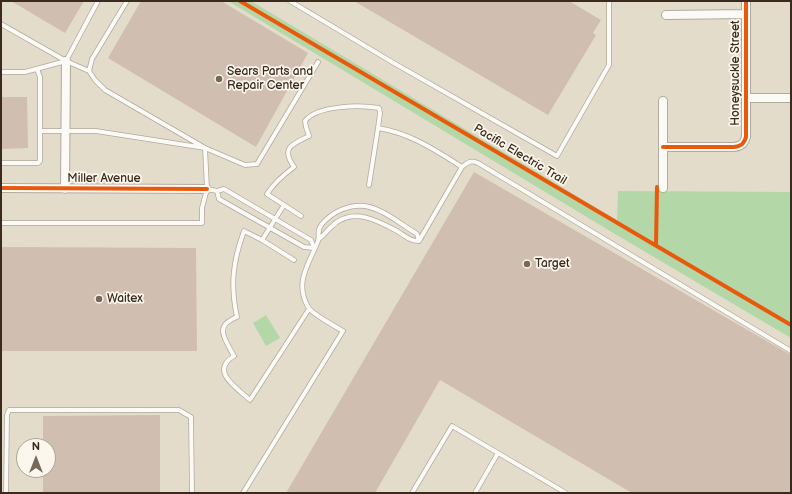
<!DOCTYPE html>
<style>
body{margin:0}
#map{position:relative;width:792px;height:494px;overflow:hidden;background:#e4dcca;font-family:"Balsamiq Sans",sans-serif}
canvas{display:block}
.frame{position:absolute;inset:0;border:2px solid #3b2a1e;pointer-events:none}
.north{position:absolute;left:16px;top:438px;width:40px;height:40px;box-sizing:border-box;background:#fbf7ec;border:1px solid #aea59a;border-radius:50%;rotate:0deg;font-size:11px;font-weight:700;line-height:16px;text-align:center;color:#3b2a1e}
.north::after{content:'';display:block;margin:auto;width:14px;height:18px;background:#76685a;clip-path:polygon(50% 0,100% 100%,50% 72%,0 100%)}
</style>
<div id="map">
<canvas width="792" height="494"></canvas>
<div class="frame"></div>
<div class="north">N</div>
</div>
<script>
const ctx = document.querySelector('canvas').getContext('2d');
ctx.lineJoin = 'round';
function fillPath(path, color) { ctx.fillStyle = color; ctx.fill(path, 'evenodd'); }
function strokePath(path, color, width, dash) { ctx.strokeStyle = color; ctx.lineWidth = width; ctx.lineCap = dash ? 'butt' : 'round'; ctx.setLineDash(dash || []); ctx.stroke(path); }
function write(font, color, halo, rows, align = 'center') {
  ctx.font = font + ' "Balsamiq Sans",sans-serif'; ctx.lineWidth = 3.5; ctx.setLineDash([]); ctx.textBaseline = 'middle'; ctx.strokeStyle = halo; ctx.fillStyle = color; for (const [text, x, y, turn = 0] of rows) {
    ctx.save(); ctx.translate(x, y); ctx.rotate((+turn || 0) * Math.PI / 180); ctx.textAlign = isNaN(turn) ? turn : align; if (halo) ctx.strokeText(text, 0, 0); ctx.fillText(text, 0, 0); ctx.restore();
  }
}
fillPath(new Path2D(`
 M228,1H251L617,220L618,191L791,192V338L615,234Z
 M266,315L280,338L266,346L253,323Z`), '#b4d7a8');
fillPath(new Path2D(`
 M11,1H84L65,33Z
 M141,1H221L308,53L256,147L108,58Z
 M354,1H569L601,20L593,33L596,35L548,115Z
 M1,97H27L28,148L1,149Z
 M474,172L791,355V493H632L440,380L375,493H286Z
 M1,247L196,248L197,351H1Z
 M160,415V493H43V470H48V446H43V416Z`), '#d0beb1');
const service = new Path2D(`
 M290,1L392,62L557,156L609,65V1
 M1,24L66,61L89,71
 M1,72H25L66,61L98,1
 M40,131H96L205,148L245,165L257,164L318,62
 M1,163H38L40,161V77L37,69
 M369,185L378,128
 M207,189L217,191L224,189L311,240L314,248
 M217,191L219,199L304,247L314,248
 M284,205L301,216
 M1,223H202V208L207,189L205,148L105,90L95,80L89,71L92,59L127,1
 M319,239C325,234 330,227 337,222C357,209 378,221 397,231C405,236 410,241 419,241
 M262,240L294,260
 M419,241L462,167C468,162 471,160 478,163L791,351
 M309,309L250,400C237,388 209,371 234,356C225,339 213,326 237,317C230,285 233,261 244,231L262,240L284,205L267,194C274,183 283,175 294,167C280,147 293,144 309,136L306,127L305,121C317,105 361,105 379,108L380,113L378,128C410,133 435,150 462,167
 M6,493L7,415L9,410H179L191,417L192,493
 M243,493L343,331C336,327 311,313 308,307C294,282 309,264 318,241C320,234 316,231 322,224C332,212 349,204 365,206C383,209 399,223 414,232L417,234L419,241
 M412,493L452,426L498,453
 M475,493L498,453L566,493`);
const minor = new Path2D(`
 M666,15L746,14
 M746,98H791
 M663,147H734C741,146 744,144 746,137V1
 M1,188L207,189
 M663,188V101
 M65,189L66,61`);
strokePath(service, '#b1aa9e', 5.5);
strokePath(minor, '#b1aa9e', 10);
strokePath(service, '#fbfaf7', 4);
strokePath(minor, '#fbfaf7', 8);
strokePath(new Path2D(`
 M240,1L791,325
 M663,147H734C741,146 744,144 746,137V1
 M1,188L207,189
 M656,245L657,187`), '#e8590c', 4);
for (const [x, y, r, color] of [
 [219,79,4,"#76685a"],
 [527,264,4,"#76685a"],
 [99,299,4,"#76685a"]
]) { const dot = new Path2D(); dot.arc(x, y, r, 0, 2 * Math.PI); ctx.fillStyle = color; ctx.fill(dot); strokePath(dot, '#fbf7ec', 1.5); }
write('12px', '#3b2a1e', '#fbf7ec', [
 ["Sears Parts and",227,72],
 ["Repair Center",227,86],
 ["Target",535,264],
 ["Waitex",107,299]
], 'left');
write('12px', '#3b2a1e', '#fbf7ec', [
 ["Honeysuckle Street",736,73,-90],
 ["Pacific Electric Trail",520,155,31],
 ["Miller Avenue",104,179]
]);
</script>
